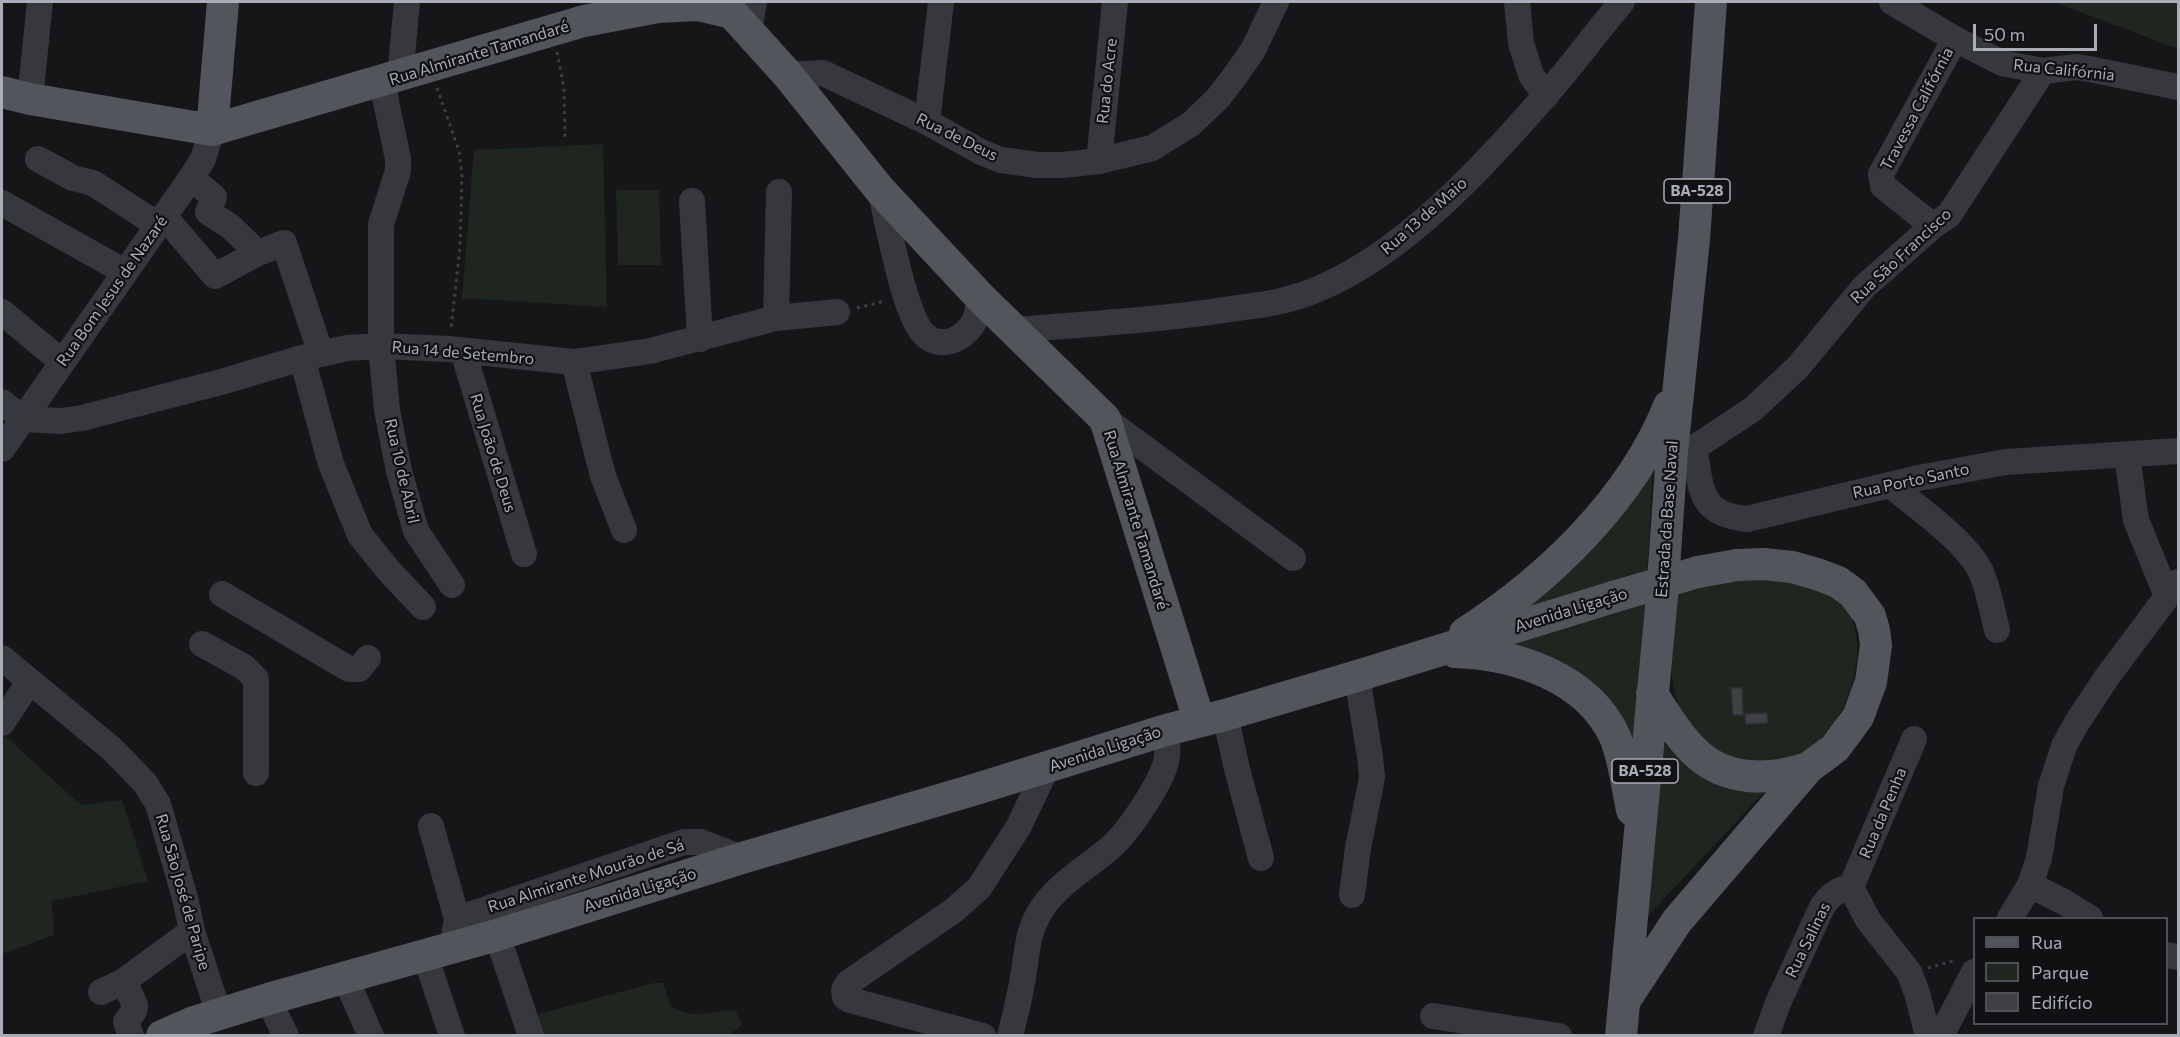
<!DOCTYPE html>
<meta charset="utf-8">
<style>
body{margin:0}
#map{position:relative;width:2180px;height:1037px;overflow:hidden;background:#161618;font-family:Commissioner,sans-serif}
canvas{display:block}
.frame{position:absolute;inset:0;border:3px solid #a8adb8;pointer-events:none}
.legend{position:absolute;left:1973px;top:917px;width:195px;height:108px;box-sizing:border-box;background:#111113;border:2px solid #4d4f55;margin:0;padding:8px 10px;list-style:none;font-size:18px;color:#a8adb8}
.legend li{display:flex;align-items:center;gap:12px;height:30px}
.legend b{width:30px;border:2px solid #4d4f55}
.scale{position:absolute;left:1973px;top:24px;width:124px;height:27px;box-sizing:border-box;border:3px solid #a8adb8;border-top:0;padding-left:8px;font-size:18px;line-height:21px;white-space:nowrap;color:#a8adb8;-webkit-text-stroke:4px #111113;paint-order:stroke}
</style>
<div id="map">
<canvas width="2180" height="1037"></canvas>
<div class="frame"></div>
<ul class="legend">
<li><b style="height:8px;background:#53555c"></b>Rua</li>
<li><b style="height:16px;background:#1e261f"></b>Parque</li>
<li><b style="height:16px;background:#404145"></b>Edifício</li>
</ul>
<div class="scale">50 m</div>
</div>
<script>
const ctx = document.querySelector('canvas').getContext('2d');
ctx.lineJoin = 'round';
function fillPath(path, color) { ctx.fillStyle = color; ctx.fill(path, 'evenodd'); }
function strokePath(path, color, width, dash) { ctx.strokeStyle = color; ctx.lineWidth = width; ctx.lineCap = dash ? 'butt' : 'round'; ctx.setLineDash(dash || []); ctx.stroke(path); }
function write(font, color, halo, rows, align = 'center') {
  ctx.font = font + ' Commissioner,sans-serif'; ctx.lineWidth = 4.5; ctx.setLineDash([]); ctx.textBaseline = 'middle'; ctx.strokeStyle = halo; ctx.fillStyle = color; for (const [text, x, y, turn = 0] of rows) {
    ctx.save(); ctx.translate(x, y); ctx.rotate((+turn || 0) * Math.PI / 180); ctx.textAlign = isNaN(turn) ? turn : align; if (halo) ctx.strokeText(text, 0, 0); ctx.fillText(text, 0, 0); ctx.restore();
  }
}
fillPath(new Path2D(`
 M2056,2H2178V49L2062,5Z
 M603,144L607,307L462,298L474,150Z
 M616,190H659L661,265H618Z
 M1653,465L1647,574L1511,613Z
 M1731,579C1760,580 1814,580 1838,597C1850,606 1856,628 1857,642C1861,694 1823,761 1766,764C1760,764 1754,762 1748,761C1740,760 1728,760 1721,756C1714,752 1708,743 1702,737C1690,725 1682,717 1677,700C1666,667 1674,627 1677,592Z
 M1645,602L1632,765L1626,747L1502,647Z
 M5,736L81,805L122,800L148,881L52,901L54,935L2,954V738Z
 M1663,743L1688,765L1766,790L1645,919Z
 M654,983H663C666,989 667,1000 671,1005C686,1021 716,1011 735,1010L742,1025L729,1035L543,1036L537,1016L542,1013Z`), '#1e261f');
const building = new Path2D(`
 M1731,688H1742L1743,715H1733Z
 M1767,713L1768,723L1746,724L1745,714Z`);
fillPath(building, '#404145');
strokePath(building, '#303034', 1.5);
strokePath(new Path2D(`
 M557,52L564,88L565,137
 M437,88L459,151L462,176L460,247L451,329
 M857,308L885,301
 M1928,968L1956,960`), '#3d3f44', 3, [3, 4.5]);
strokePath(new Path2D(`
 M1517,2L1521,43L1531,75L1546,96
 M1892,2L1955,39L2002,63L2043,71L2076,67L2089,69L2178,87
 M749,33L754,2
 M788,75L823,73L927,122L981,152L1001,160L1037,165H1063L1099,161L1152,148L1191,124L1218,98L1235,76L1253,50L1276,2
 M400,77L407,2
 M382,82L398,159V171L381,224V346L387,410L399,471L416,531L452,585
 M30,99L40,2
 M927,122L941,2
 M38,159L73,178L93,183L158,225
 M1099,161L1115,2
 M191,178L214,197L208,212L231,227L258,253L284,243L321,354
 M880,190C888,220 904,319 926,336C934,343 947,344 956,339C975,329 977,317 980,297
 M692,201L700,339
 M2,203L125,272
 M164,216L215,276L258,253
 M1933,226L1883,186L1881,174L1955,39
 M2,312L62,362
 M776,318L779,192
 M1015,330C1087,324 1160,320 1231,309C1249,306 1268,305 1285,300C1384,276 1480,171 1545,96C1572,66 1596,32 1622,2
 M463,351L524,554
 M302,358L331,464L360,535L389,571L423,607
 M574,362L603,476L624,530
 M2,402L23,419L61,421L82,418L221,382L302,358L347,348L381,346L449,349L574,362L650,351L776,318L837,312
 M1105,419L1293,558
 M1694,448C1702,490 1698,514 1747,519L1919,478L2006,462L2178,451
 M2,449L191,178L203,159L212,130
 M1672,452L1694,448L1753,409L1798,367L1864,287L1933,226L1949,215L2043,71
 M2127,455L2136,520L2167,596
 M1890,485C1916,506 1967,542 1981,572C1989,590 1992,611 1997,630
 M222,594L349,669H359L368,658
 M202,644L244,667L256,679V773
 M2,658L112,749L145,783L158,804L185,898L192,931L219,1014
 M1225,715L1237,769L1261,858
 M2,723L29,682
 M431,826L457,919
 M2030,885L2064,902L2090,918
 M1851,887L1914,739
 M1352,895L1358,848L1372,778L1370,757L1357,676
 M2010,918L2030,885L2039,858L2051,786L2064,746L2076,724L2107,677L2178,582
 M497,935L531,1036
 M452,947L457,919L684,842H701L742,858
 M425,955L452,1036
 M2166,955L2178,957
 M345,977L371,1036
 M124,981L135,1005L134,1011L126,1022L131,1036
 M101,992L124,981L192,931
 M268,999L286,1036
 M1433,1016L1559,1036
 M983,1036L850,1000L845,997L844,990L848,983L953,911L979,888L1019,826L1047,767
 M1010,1036C1015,1016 1020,997 1023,977C1027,955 1027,935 1038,915C1054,885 1088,868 1112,846C1129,831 1161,783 1166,762C1169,751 1167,740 1166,730
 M1766,1036L1778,1003L1822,907C1830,895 1837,890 1851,887L1868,920L1909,972L1917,993L1928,1036
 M1941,1036L1974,972`), '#37383d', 26);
strokePath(new Path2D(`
 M2,92L30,99L212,130L584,21L658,7L698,5L732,13L788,75L880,190L980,297L1105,419L1199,720
 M212,130L223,2
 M1465,633C1548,580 1632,499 1669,406
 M1455,652C1515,654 1588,677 1615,737C1624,759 1627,786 1632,810
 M1652,694C1665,713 1677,735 1694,751C1725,782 1769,781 1808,768
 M1625,1000L1677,921L1808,768L1835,748L1846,733L1858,717L1871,682L1876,645L1874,630L1870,616L1853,593L1838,582L1817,574L1792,567L1764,564L1737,565L1698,572
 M162,1036L194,1022L268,999L497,935L742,858L973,790L1166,730L1225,715L1357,676L1613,597
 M1621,1036L1662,596L1672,452L1694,239L1711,2`), '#53555c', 32);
strokePath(new Path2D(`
 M1613,597L1698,572`), '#53555c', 32);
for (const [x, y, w] of [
 [1697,191,66],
 [1645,771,66]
]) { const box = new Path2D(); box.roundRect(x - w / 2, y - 12, w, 24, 4.5); ctx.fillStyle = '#111113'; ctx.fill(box); strokePath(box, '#a8adb8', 1.5); }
write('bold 15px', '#a8adb8', null, [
 ["BA-528",1697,191],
 ["BA-528",1645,771]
]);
write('16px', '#a8adb8', '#111113', [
 ["Rua Almirante Tamandaré",479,53,-17],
 ["Rua Califórnia",2064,70,6],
 ["Rua do Acre",1107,81,-84],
 ["Travessa Califórnia",1917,109,-62],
 ["Rua de Deus",957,137,26],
 ["Rua 13 de Maio",1424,216,-41],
 ["Rua São Francisco",1901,256,-43],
 ["Rua Bom Jesus de Nazaré",112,291,-55],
 ["Rua 14 de Setembro",463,353,5],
 ["Rua João de Deus",493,453,73],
 ["Rua 10 de Abril",402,471,77],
 ["Rua Porto Santo",1911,481,-12],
 ["Estrada da Base Naval",1667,519,-86],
 ["Rua Almirante Tamandaré",1136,520,73],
 ["Avenida Ligação",1571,610,-17],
 ["Avenida Ligação",1105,749,-18],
 ["Rua da Penha",1883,813,-67],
 ["Rua Almirante Mourão de Sá",586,876,-18],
 ["Avenida Ligação",640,890,-17],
 ["Rua São José de Paripe",183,892,74],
 ["Rua Salinas",1808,940,-64]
]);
</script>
